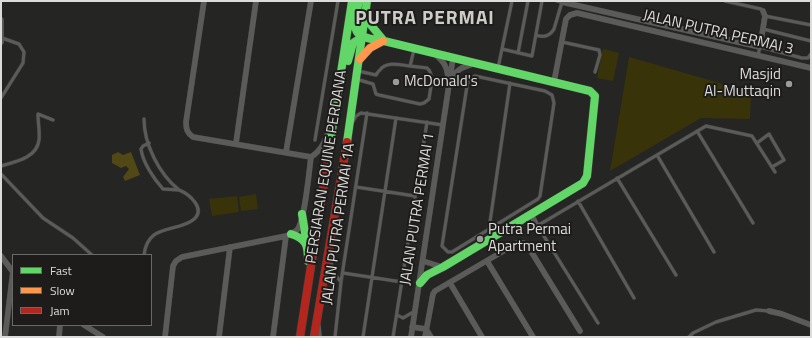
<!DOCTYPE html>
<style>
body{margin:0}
#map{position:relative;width:812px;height:338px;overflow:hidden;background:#252524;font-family:"Titillium Web",sans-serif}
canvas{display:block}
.frame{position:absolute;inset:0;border:2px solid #dcdcda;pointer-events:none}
.legend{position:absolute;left:12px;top:254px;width:140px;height:72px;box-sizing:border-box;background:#1d1c1a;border:1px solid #696967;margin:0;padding:5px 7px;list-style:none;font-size:12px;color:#dcdcda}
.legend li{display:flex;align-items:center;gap:8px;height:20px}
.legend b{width:20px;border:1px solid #696967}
</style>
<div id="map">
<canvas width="812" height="338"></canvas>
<div class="frame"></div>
<ul class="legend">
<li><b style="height:5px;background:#63d668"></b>Fast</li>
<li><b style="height:5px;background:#ff974d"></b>Slow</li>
<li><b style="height:5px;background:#b3261e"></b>Jam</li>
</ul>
</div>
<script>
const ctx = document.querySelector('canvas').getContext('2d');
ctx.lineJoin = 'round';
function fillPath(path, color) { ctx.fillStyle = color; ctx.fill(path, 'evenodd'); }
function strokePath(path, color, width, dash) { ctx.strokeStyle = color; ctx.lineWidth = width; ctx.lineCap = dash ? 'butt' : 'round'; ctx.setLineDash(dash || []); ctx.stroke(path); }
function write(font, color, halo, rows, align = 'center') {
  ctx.font = font + ' "Titillium Web",sans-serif'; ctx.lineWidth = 4; ctx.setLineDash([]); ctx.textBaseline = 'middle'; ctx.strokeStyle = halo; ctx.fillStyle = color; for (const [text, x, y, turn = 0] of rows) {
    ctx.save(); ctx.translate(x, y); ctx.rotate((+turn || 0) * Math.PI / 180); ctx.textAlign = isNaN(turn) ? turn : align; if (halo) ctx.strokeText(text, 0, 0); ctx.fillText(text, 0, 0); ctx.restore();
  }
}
fillPath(new Path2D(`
 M603,49L619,53L613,81L597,78Z
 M629,57L751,92L750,119L701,118L610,171Z
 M256,194L258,209L241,211L239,197Z
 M237,196L239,212L212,216L209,199Z`), '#39330a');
fillPath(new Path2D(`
 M118,152L123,155L131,152L140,175L125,181L123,177L129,169L126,166L121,168L112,163V155Z`), '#514815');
const lane = new Path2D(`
 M725,1L761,9L763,11
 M765,16L811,25
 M763,29L811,41
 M536,35C543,38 550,36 554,29L562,2L557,1
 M562,42L599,50L600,55L595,72
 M502,49L532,56L542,1
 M518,53L528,1
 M758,55L760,47L802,58H808L811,54
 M498,68L512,1
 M358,71L376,75C377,74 378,71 380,70C386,61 401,65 410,66
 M475,76L545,91L552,95L554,103L540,196L538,199L452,252H448L442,246L467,86L469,79Z
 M356,79L373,84L376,94L379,95L420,104L424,103L429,99C430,90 435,74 427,68L410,66L414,50
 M1,98L23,63L24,52L19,44L2,38
 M144,119C144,144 159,174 179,190L163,189C154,179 143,163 141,149L143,146L149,143
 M352,123L356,116L361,113L443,125
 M697,131L753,223
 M315,140L338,1
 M757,143L769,134L784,160L772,167
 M657,155L714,252
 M1,166C15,162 37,158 39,140C40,132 38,123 38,114L53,120
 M1,174L43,218L73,238L92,255
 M617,178L676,275
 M356,187L415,196
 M578,201L634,298
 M537,225L598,323
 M537,226L706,126L752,136L775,172
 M489,229L510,83
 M144,255C148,223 175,233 193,220C207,209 189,194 179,190
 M331,255L332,271L341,282
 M343,273L402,282
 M397,315L403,318L415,311
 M335,337L341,282L367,113
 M363,337L396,118
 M393,337L427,122
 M689,337L693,333L716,322L756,310L769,311`);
const street = new Path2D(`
 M204,1L186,122C186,129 187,133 193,137L311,157
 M562,2L760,47L765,16L763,11
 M1,20V42
 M436,55C443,61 447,66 448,76
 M452,78C457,69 463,67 473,64
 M554,82L566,19L570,15L577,13L811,68
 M236,143L256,1
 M286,152L311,1
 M311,157C322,150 325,141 329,130
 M531,214L536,224
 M1,256L13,272
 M423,261L442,267
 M487,261L533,337
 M450,283L482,337
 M769,311L782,314L811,325
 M84,325L103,337
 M318,326L319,337
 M412,327L426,329L431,337
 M5,337L13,271
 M59,337L60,325
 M165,337L173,266L176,261L182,257L286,236C290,235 294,233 297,230C305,221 309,171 311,157
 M219,337L230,247
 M273,337L286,236
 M411,337L453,58
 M425,337L433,294L435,291L517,243C523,242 525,243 529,248L580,331`);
const fast = new Path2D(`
 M359,1C352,32 351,37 384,41L590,91L595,96L587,176L583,183L443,267L427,275L420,283
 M366,13L370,24L384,41
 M348,61L353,43L362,37
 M347,142L367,1
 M329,150L352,1
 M302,214L307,245
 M291,234C307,239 308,246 308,261`);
const slow = new Path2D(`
 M360,59L370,48L383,41`);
const jam = new Path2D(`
 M300,337L329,150
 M314,337L347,142`);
strokePath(lane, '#3f3f3f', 4);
strokePath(street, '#3f3f3f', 6);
strokePath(fast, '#3f3f3f', 9);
strokePath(slow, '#3f3f3f', 9);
strokePath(jam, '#3f3f3f', 9);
strokePath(lane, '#5b5b5a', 3);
strokePath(street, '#5b5b5a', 5.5);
strokePath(fast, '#63d668', 8);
strokePath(slow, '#ff974d', 8);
strokePath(jam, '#b3261e', 8);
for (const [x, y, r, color] of [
 [396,82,4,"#9c9c9a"],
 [789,84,4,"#9c9c9a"],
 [480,239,4,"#9c9c9a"]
]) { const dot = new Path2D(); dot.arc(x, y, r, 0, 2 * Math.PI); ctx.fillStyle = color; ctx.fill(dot); strokePath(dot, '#1d1c1a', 1.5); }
write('15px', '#dcdcda', '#1d1c1a', [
 ["JALAN PUTRA PERMAI 3",718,33,13],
 ["PERSIARAN EQUINE PERDANA",327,167,-81],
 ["JALAN PUTRA PERMAI 1",418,209,-81],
 ["JALAN PUTRA PERMAI 1A",339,224,-82]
]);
write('15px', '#dcdcda', '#1d1c1a', [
 ["Masjid",781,75,"right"],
 ["Al-Muttaqin",781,92,"right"],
 ["McDonald's",404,82],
 ["Putra Permai",488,230],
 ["Apartment",488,247]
], 'left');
ctx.letterSpacing = '1px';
write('bold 19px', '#ccccc9', '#1d1c1a', [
 ["PUTRA PERMAI",425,19]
]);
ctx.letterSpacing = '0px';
</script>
